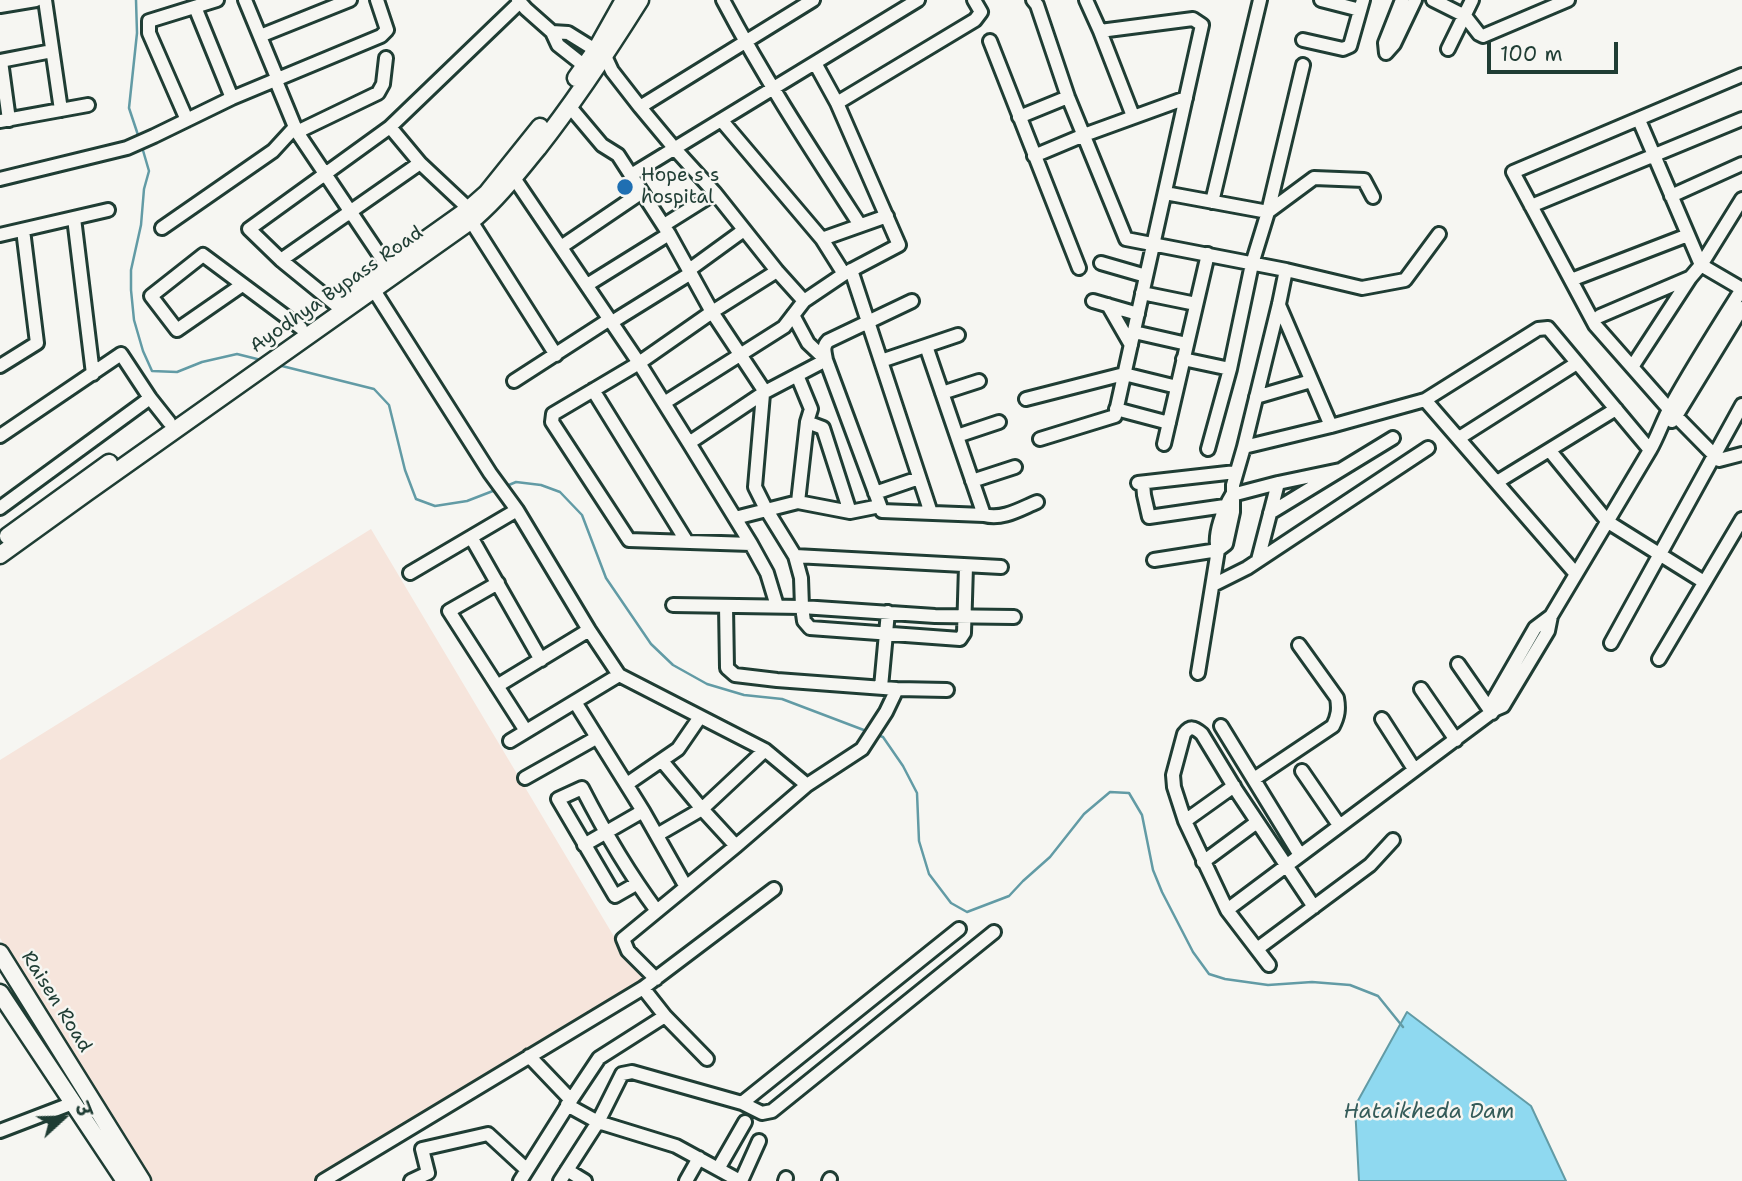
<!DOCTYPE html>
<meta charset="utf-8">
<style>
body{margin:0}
#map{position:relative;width:1742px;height:1181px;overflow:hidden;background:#f6f6f2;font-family:"Shantell Sans","Playpen Sans Deva",sans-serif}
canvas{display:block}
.north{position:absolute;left:28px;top:1083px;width:70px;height:70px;-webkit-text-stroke:5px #f6f6f2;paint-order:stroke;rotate:68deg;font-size:19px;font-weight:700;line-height:28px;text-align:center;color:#1f3d34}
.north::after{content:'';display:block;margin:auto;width:24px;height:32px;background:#1f3d34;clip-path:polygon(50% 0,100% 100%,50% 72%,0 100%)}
.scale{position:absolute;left:1487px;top:42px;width:131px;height:32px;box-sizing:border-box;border:4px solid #1f3d34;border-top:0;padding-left:9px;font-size:21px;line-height:24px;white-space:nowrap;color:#1f3d34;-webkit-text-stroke:5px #f6f6f2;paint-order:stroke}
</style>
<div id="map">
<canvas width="1742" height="1181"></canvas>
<div class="north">उ</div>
<div class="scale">100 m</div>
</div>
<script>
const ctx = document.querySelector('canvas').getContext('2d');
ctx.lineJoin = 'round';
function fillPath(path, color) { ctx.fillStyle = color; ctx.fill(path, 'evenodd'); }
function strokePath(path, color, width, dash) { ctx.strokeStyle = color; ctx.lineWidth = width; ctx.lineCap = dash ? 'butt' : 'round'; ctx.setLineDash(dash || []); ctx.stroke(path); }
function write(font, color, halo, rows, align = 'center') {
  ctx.font = font + ' "Shantell Sans",sans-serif'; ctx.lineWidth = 5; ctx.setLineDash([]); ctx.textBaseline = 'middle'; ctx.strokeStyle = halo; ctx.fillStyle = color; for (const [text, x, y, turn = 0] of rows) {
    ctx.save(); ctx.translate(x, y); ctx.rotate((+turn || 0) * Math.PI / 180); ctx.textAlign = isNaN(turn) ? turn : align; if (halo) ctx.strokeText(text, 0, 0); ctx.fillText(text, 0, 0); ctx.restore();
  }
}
fillPath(new Path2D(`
 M371,529L622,950L647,977L317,1181H152L0,938V760Z`), '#f6e5dc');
const water = new Path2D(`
 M1407,1012L1531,1106L1566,1181H1359L1355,1106Z`);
fillPath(water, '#8fd9f0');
strokePath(water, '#629ba5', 2);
strokePath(new Path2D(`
 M136,0L137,33L129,108L139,138
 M142,147L149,171L144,189L141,225L131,270V290L134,320L143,351L152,371L177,372L202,362L237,354L261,360
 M278,365L374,389L389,405L405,470L416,499L435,506L467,501L498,489
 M504,487L516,482L541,485L560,492L582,515L606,578L651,644L673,665L707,684L744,695L782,699L869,732
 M875,734L883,737L903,766L917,793L919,841L929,874L951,903L967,912L1009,896L1023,881L1050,857L1084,814L1110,792L1129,793L1142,815L1153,870L1162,892L1193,952L1209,974L1225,979L1268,985L1312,982L1350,985L1378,996L1403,1027`), '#629ba5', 2.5);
const minor = new Path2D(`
 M45,0L61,110
 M245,0L278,80
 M518,0L526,9L552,32L558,45L591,71
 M723,0C764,78 812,151 860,225
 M1033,0L1037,5L1068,97L1126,239L1286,270L1362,288L1405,280L1439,234
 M1086,0L1100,31L1133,116
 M1321,0L1360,10
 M1433,0L1465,16L1479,34L1483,36L1568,0
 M0,6L36,0
 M195,7L232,98
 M552,32L568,33L605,56L612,71L640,107L675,149L715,193L777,271L804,301L844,274L899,245L837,103L815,63
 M260,36L350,0
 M1303,40L1343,49L1350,46L1363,0
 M990,41L1079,268
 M1448,49L1472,0
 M1386,53L1394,44L1415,0
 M1386,53L1385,43L1402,0
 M0,61L52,51
 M1,61L9,120
 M1742,75L1513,172L1595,325L1669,409L1719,460L1742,454
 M276,81L297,132L391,272
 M837,103L975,20L981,12L974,0
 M570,107L602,145L618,155L669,234L712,312L765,392
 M640,107L813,0
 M1019,117L1068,97
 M187,120L149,33V21L217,0
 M0,121L88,105
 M722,121L822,239L844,274
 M390,127L420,163L469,209
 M297,132L378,93L383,84L386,58
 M1034,156L1084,135L1186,98
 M508,174L514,178L639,363L689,443L751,544L767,573L777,606
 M631,175L918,0
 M0,179L127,148L154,136L232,98L381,36L387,30L377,0
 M1165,193L1268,212L1314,178L1364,180L1373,197
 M1671,196L1742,164
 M1212,202L1260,0
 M1531,206L1742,119
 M74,218L93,374
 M471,221L556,355
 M664,225L715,193
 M162,228L273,151L295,127
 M0,235L108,210
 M822,239L887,216
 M561,247L642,192
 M281,260L420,163
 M1101,263L1146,276
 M689,270L744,230
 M851,270L931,513
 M1286,270L1279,304L1244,447L1331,426L1425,400L1538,329L1548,328L1650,450
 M1571,280L1688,235
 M370,284L490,473L517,510L589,630L619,675L765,750L807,785
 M242,285L177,330L151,296L203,255L301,328
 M587,285L669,234
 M1142,293L1196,304
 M1093,301L1138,314
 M335,304L281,260L249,229L390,127L520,2
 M1108,305L1131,345
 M1279,305L1331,426
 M793,315L808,343L826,360
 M1600,316L1689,278
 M612,322L691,273
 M1134,332L1187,344
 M1183,359L1230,369
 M826,360C825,353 822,347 828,341L912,301
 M881,361L958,335
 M0,366L37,343L23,230
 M1632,367L1690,278L1701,265L1742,199
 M797,375L811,409L807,422L798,502
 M514,381L610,319
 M593,390L687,542
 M942,393L979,381
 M763,394L755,487L766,509L795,556L801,578L802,607L804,621L810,628L960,639L964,633L966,566
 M1256,397L1311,381
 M1026,399L1124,374L1177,387
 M1425,400L1576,574
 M664,403L784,327L804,301
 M1116,409L1169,423
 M1672,421L1676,416L1742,308
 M807,422L823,428L850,512
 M0,436L121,354L150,398L169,422
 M957,436L999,422
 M1459,438L1577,363
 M1040,439L1115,416L1202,25L1193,19L1100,31
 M689,443L765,392L826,360L882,511L984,515L926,346
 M1164,444L1208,254
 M1208,449L1230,369L1252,264L1268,212L1303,65
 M1550,451L1608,522L1704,582
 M972,481L1015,467
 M1497,482L1616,409
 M1138,483L1236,472
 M1143,483L1144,495L1149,517L1225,506
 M875,493L919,478
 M0,508L150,398
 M1270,513L1393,438
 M984,515C1003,520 1020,509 1037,502
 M735,518L798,502L850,512L880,506
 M471,537L541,660
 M751,544L629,540L552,422L553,414L639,363L712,312L777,271
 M795,556L1001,567
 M1154,560L1218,550L1226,544L1233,512V485L1244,447
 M1258,560L1278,483
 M410,573L517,510
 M498,583L449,611L526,731
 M1213,585L1247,568L1428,448
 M673,605L802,607L935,616L1014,617
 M726,606L727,668L735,675L777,680L897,689L947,690
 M1611,643L1742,405
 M1659,659L1742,519
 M1458,664L1492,713
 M1198,673L1218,550C1213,535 1224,508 1232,495L1278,483L1340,470
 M497,686L589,630
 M881,687L888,612
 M1421,689L1456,740
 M575,702L643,811L686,887
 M1496,709L1493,701L1535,628L1551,616
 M1382,719L1414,769
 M1221,726L1300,855
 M510,741L619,675
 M662,761L702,809L736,846
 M1302,771L1339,825
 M525,778L596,738
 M1254,779L1333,726C1338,716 1339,709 1337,698L1299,645
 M627,784L678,749L700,717
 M1185,821L1234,786
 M657,835L702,809L765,750
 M584,845L643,811
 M1203,862L1257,822
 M636,884L615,896L558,799L582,788C604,831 628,872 657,911
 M1227,910L1185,821L1174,787L1173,775L1184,734C1190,726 1194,727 1202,734L1236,790L1314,907
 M1257,949L1370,865L1393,840
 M1269,965L1227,910L1496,709L1503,706L1548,631L1551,616L1650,450C1658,436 1663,420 1671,406C1693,366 1718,327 1742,289L1701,265L1639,120
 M656,979L628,951L623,939L736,846L807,785L862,749L886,712L897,689
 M643,988L665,1016L707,1059
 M529,1056L571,1100
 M742,1103L959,929
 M567,1105L598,1122L676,1146L740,1181
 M0,1131L73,1103
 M718,1169L745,1122
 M567,1170L585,1181
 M323,1181L643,988L774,889
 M411,1181L428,1173L422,1149L488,1134L527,1170
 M520,1181L571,1100L599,1058L665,1016
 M560,1181L598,1122L622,1074L632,1072L742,1103L762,1113L772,1111L994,932
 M686,1181L699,1158
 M741,1181L759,1141
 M785,1181L786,1178
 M829,1181L830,1179`);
const major = new Path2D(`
 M576,78L596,50L624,0
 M342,299L470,208L487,193L540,127
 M8,536L109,463
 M0,555L86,493L476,217C500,196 518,172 538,148C575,101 608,51 640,0
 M0,953L142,1181
 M0,993L125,1181`);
strokePath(minor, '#1f3d34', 18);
strokePath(major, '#1f3d34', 21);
strokePath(minor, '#f6f6f2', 12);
strokePath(major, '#f6f6f2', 16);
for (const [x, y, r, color] of [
 [625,187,9,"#1f6fb2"]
]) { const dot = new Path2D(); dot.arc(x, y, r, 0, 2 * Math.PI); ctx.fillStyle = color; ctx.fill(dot); strokePath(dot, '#f6f6f2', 2.5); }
write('19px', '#1f3d34', '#f6f6f2', [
 ["Hope s s",641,176],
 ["hospital",641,198]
], 'left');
write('19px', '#1f3d34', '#f6f6f2', [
 ["Ayodhya Bypass Road",337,290,-35],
 ["Raisen Road",56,1002,58]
]);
write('italic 21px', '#355c5a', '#f6f6f2', [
 ["Hataikheda Dam",1429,1113]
]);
</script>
